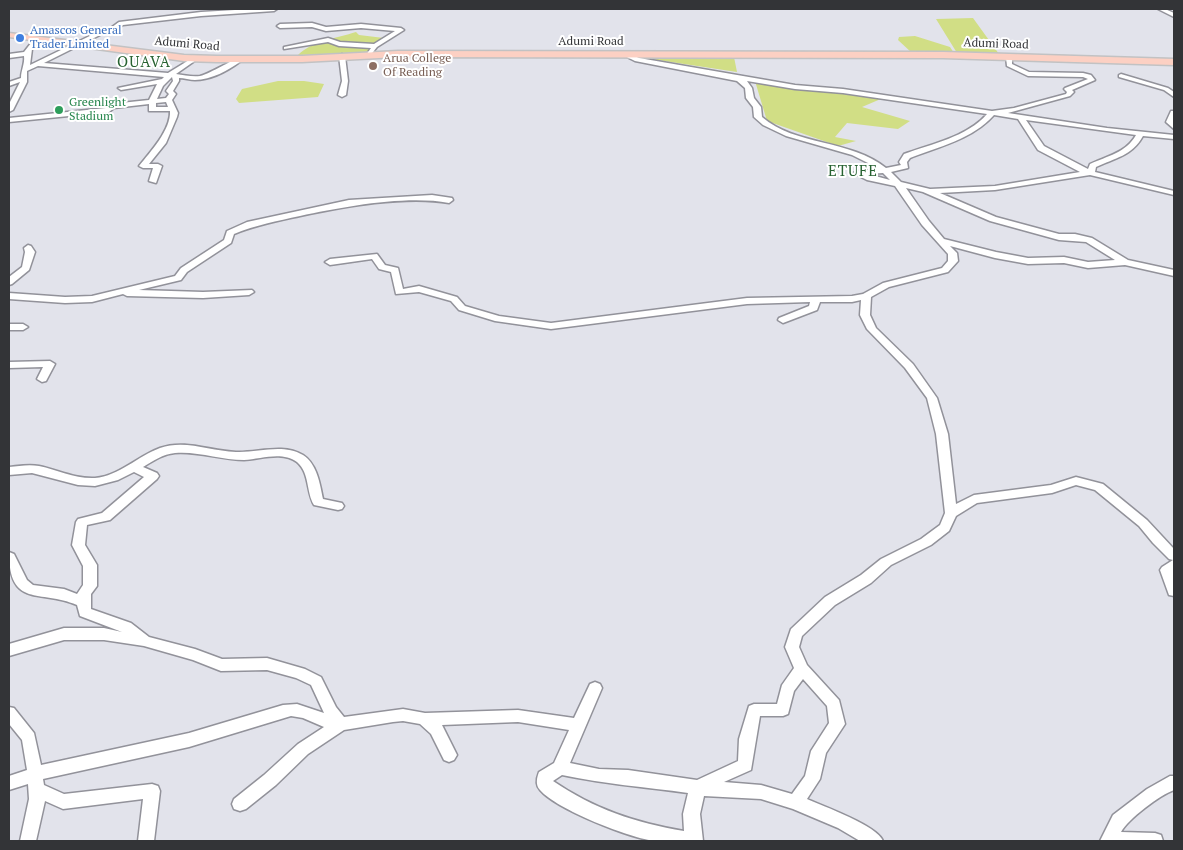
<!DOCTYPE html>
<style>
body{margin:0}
#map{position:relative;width:1183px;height:850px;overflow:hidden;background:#e2e3eb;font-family:"PT Serif",serif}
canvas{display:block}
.frame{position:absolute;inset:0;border:10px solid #333437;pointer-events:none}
</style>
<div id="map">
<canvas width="1183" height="850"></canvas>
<div class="frame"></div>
</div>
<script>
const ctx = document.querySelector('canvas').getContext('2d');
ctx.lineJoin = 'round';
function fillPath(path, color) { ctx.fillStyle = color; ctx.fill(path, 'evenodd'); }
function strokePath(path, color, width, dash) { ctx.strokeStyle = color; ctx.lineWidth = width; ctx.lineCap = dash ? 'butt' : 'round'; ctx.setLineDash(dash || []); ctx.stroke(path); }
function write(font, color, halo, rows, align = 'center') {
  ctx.font = font + ' "PT Serif",serif'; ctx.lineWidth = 4; ctx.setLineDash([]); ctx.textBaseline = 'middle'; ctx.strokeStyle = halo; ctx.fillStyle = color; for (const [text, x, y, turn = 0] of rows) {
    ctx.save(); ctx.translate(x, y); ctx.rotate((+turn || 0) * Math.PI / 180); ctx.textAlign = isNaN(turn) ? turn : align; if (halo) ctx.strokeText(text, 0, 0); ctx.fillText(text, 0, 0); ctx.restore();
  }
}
fillPath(new Path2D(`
 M973,18L999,54L957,53L936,19Z
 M356,32L359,35L384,38L375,44V49L371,53L298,55C312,41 337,38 356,32Z
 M915,36L950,47L954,53H912L898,40L899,37Z
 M638,57H734L737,72Z
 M278,81H304L324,84L318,97L239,103L236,99L242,89Z
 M755,81L883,98L862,107L910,121L898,129L847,123L835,137L856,141L838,146L767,121Z`), '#d1de85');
const minor = new Path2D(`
 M252,9H277L274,11L201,16L123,25L112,32L102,34L44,63L168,73L194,57L196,58V60L176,74C184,75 192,77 200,76C212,73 233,58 241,59V61C229,70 211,80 195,80C190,80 184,78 179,78V81L173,91L176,94L172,100L178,113L177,117L166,143L149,164H158L162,166L156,183L149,181L153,168H143L139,166C150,152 171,130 170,111H149V104L114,108L109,112L9,122V118L106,108L111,104L149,100L157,84L121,90L118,88L162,79L164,77L38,66L27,71V82L13,110L9,112V104L20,82L9,86V82L21,78C21,70 25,64 24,56L9,58V54L24,52L35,38L40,39L32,49L30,65L98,32L108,30L119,22L201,12ZM172,77L173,81L166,91L169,94L166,98L157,99L163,86ZM166,102L168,107H156V103Z
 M1158,9H1165L1174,13V17Z
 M312,23L326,27L361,24L401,28L404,30L377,47L369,57L366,55L371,48L339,46L328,42L284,49V47L328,38L340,42L374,44L395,31L361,28L326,31L312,27L280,28L277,26L280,24Z
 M625,52L639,58L795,85L843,89L992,111L1014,108L1066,94L1067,92L1064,89L1065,88L1088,79L1083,77L1028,76L1007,66L1006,57L1009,55L1012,57V64L1029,72L1083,73L1091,75L1095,80L1072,90L1074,92L1070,96L1008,113L1107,128L1174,135V139L1143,136C1132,156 1115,158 1096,167L1095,172L1174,191V195L1090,175L995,190L940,193L996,217L1059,234H1075L1092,238L1128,260L1174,270V276L1125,265L1088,268L1064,263L1028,264L995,258L950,246L957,253L958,261L948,272L889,287L871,297L870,315L876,328L913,364L937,398L948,434L956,504L974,495L1051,485L1076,477L1103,484L1147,520L1174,549V596L1169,595L1160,570L1162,567L1173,560L1169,559L1153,543L1139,526L1095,490L1076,485L1052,493L977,503L956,516L949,531L931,545L891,565L871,583L835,605L802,636L799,647L807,665L839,700L845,724L826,753L820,779L807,799C823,806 878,826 883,841H860L838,828L793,809L761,799L704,796L700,814L703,841C688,841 672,843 656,841C631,839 556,809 540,790C535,785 537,777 539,772L554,763L569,730L518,722L442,725L457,755L454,760L449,762L444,760L431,734L420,724L403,721L393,722L344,730L308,754L276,785L246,809L240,811L234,809L232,804L234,799L264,775L298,744L324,727L303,718L291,716L189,747L43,779L44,785L64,794L152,784L158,786L160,791L154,841H138L143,799L63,809L45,801L36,841H20L29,799L28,784L9,790V776L27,770L22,740L9,724V707L14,708L34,733L41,765L189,733L283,705L297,704L324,713L311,685L296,678L267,670L221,671L193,660L144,646L104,640H64L9,656V644L64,628H104L122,632L80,616L77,605C40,589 9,609 9,552L14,554L27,580L33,585L64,589L77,594L83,585V566L72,545L76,522L78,519L102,513L144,477L134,472L118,480L95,486L78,485L32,473L9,475V467C19,466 29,464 39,466C58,470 75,479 95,478C119,476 138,456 160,448C185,439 210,451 236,452C258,453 282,443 303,455C317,464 320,484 323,499L342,503L344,506L342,509L338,510L314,505C306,492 310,473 297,462C282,451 261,459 244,460C221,460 198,451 175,453C163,454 153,461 143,467L157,473L159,476L157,479L110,520L87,525L85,545L97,565V586L91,594V609L131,623L149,637L195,649L222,659L267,658L305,669L321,677L336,707L344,717L403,709L425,713L518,710L574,718L590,684L595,682L600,684L602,688L570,763L599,769L628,770L697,780L738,761L739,739L749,706L754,704H777L782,685L794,668L785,647L791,629L825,597L861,575L881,559L921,539L940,525L945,513L936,434L927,398L905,368L867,329L860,315L861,300L852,302H820L817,310L783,323L778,320L779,318L809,306L810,302L747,304L551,329L495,321L459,310L451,301L419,292L396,294L391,272L379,269L372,259L330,265L325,262L330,259L377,254L385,265L398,268L403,289L419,286L457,297L465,306L499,316L551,323L747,298L852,296L863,294L883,283L942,268L948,261V254L922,225L895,186L867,180L853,173L857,171L877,169L874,166L852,155L786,136L763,125L754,117L753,107L746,98L745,88L737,81L635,61L623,55L622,54ZM747,81L795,89L843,93L987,114C967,137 931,144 904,154L899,162L901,165L886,168C850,139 795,146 762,117L761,107L754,98L752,88ZM994,115L1018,119L1038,150L1080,172L995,186L930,189L901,182L891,172L908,168L907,162L910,158C938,147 973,139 994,115ZM1026,120L1136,135C1126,153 1107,156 1090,164L1088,169L1044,146ZM883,173L890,180L868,174ZM906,188L923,192L990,221L1059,240L1086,242L1115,260L1088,262L1064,257L1028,258L996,252L944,239L929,221ZM803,679L827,706L829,723L811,751L805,776L792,794L761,785L724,782L751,770L760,716H783L788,714L794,691ZM562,775C603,784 646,787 688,793L683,814L684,831C636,823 594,809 553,781Z
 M342,54L345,56L348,81L346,95L342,97L338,95L342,81L339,56Z
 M1121,74L1168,88L1174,92V97L1164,90L1119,77V75Z
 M1171,111H1174V129L1166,122Z
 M432,195L452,198L453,200L449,203C405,195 344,207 300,216C277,221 256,225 234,234L231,243L187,272L181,280L139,290L203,292L252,290L254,292L249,295L203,298L127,296L123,294L92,302L65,303L9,299V293L65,297L92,296L175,276L181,268L224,240L227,231L247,222L349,200Z
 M28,245L31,246L35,252L29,270L12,284L9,285V277L22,267L25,252L24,248Z
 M9,324H23L28,327L23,330H9Z
 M50,361L55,364L46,381L42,382L37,379L43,367L9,368V362Z
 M1170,776H1174V790C1160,795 1128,819 1121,832L1155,833L1161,835L1163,841H1100L1113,815L1147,789Z`);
const major = new Path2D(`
 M9,33L184,55L217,56H302L398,51L943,52L1174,59V65L943,58L398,57L302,62H217L184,61L9,37Z`);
strokePath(minor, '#92929a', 3);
strokePath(major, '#c2c2c3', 3);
fillPath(minor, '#fff');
fillPath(major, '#fcd0c3');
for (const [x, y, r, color] of [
 [20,38,5,"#3f7fe0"],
 [373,66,5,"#8d6e63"],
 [59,110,5,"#2e9e5b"]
]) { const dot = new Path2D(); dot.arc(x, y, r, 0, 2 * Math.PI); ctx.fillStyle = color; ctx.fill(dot); strokePath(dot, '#fff', 2); }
write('12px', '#366cbe', '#fff', [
 ["Amascos General",30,31],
 ["Trader Limited",30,45]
], 'left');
write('12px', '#333437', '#fff', [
 ["Adumi Road",591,42],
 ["Adumi Road",187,44,5],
 ["Adumi Road",996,44,2]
]);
write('12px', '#785e54', '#fff', [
 ["Arua College",383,59],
 ["Of Reading",383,73]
], 'left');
write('12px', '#27864d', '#fff', [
 ["Greenlight",69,103],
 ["Stadium",69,117]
], 'left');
ctx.letterSpacing = '1px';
write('15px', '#276231', '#fff', [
 ["OUAVA",144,63],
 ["ETUFE",853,172]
]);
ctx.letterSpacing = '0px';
</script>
